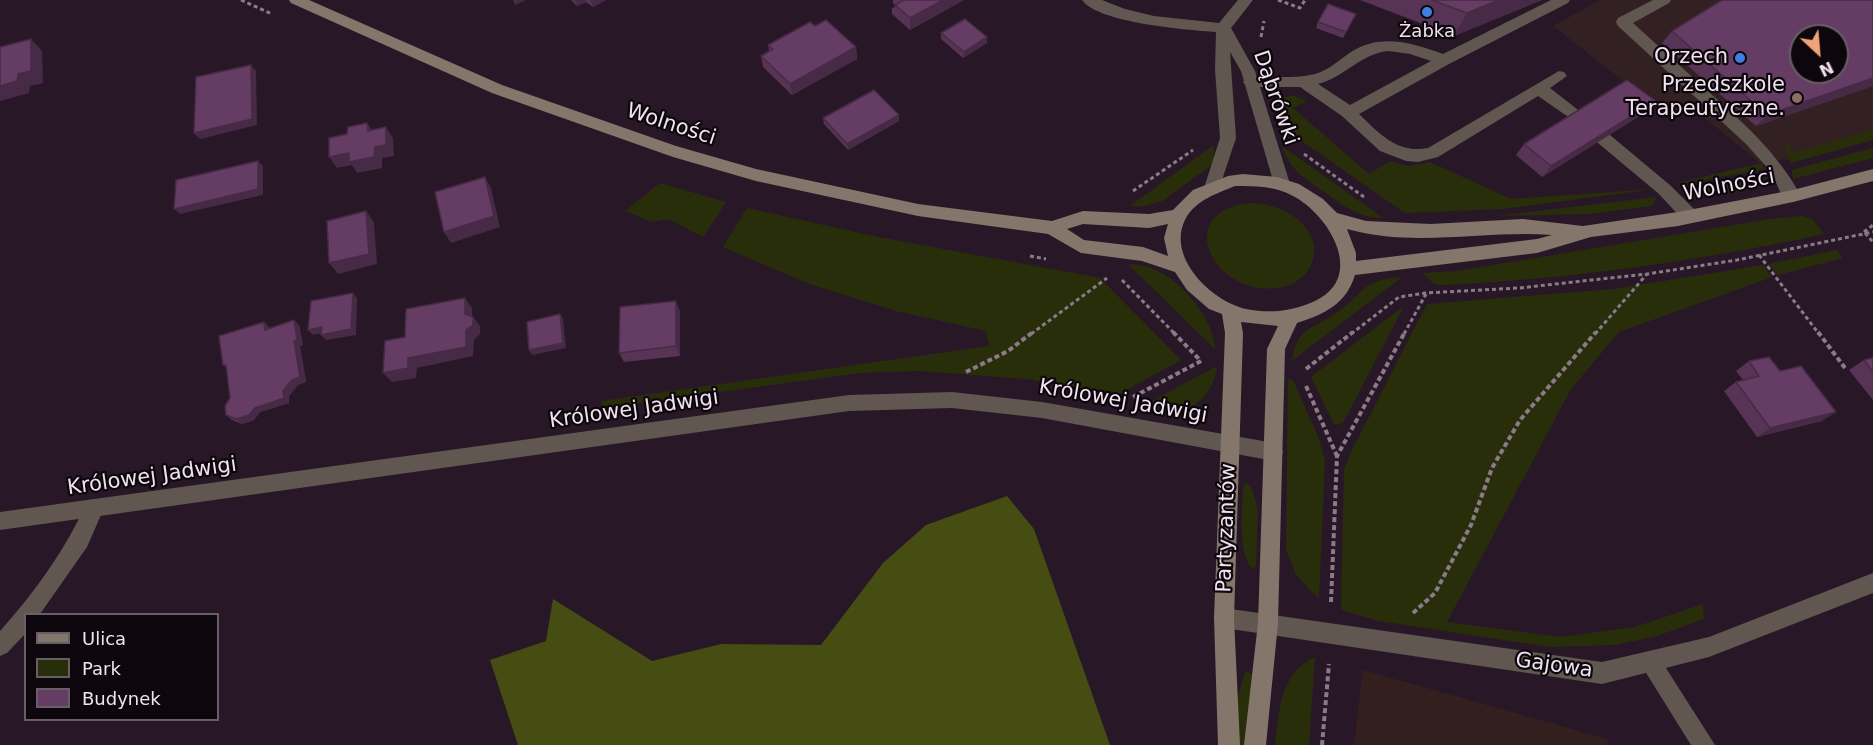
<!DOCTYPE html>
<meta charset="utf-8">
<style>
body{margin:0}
#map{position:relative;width:1873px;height:745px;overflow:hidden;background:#281827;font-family:"DejaVu Sans",sans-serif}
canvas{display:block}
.legend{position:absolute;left:24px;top:613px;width:195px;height:108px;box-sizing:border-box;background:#0d060c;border:2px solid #675f66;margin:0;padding:8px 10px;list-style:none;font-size:18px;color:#efe4ee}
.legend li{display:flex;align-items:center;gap:12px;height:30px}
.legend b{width:30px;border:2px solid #675f66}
.north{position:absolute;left:1789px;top:24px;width:60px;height:60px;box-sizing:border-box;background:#0d060c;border:2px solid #675f66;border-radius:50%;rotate:154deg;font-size:16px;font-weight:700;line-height:24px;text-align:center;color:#efe4ee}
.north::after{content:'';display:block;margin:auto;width:21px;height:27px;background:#efa377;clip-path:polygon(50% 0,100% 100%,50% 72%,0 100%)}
</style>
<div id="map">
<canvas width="1873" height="745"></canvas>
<ul class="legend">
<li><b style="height:8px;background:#85766c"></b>Ulica</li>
<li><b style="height:16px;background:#292e0a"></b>Park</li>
<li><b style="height:16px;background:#653c63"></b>Budynek</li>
</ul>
<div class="north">N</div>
</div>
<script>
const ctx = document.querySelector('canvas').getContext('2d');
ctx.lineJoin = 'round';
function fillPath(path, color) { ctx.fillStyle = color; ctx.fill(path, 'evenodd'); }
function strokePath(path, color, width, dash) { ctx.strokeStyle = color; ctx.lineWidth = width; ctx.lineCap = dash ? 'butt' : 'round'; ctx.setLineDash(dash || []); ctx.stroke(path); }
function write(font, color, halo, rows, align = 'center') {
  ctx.font = font + ' "DejaVu Sans",sans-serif'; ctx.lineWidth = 4.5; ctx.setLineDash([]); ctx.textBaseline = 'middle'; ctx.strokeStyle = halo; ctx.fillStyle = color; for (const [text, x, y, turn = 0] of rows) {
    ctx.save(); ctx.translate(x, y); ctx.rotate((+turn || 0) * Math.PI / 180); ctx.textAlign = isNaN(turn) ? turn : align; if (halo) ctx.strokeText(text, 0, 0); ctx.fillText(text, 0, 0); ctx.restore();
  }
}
fillPath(new Path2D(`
 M1600,0H1873V139L1797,158L1760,163L1690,106L1667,115L1553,26ZM1801,36H1837V72H1801Z`), '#332022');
fillPath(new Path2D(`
 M1363,670L1607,739L1608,745H1354Z`), '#33201e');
fillPath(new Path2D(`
 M1293,95L1307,101L1293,108L1369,174L1390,161L1408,166L1430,162L1511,199L1656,189L1502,209L1405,213L1293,135L1287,126L1280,99Z
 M1873,130V140L1791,163L1784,145L1788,144L1792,153Z
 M1214,145L1213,161L1209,167L1162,201L1144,206H1130Z
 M1282,146L1383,218C1357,218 1343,205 1323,191C1304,178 1289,169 1282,146Z
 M1873,148V158L1793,179L1792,170Z
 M1762,163L1765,169L1683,184L1681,182Z
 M1765,176C1751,198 1715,195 1693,190Z
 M660,183L726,202L703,237L668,219L652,222L625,211Z
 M1657,197L1652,206L1588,214L1496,216Z
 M1253,203C1273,205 1293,211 1306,228C1326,254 1307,285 1277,288C1211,296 1171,208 1253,203Z
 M747,208L873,236L1100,278L1181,360L1119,394L1026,379L919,371L860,373L603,408L601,401L989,346L986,331L896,311L810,284L723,247Z
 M1803,216L1813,220L1824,234C1698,261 1571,279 1442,285L1433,283L1423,273L1457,271L1771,219Z
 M1837,250L1843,258L1778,275L1769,264Z
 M1128,264C1138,265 1147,266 1156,270C1182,282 1214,319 1215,349Z
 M1763,265L1772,277L1619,332L1571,389L1447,622L1560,637L1635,627L1703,604L1704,619L1654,637L1613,645L1550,647L1379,621L1341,610L1344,470L1351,452L1427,304L1614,289Z
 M1402,277L1293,360C1295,327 1316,328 1338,312C1368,290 1359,281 1402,277Z
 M1404,306L1344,421L1338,425L1334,424L1311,377Z
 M1213,368H1217C1209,409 1181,415 1144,410L1150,402Z
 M1288,379L1293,380L1320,441L1325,460L1319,599L1296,575L1286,550Z
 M1246,483L1251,486L1258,510L1256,566L1254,569C1236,558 1243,505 1243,486Z
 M1315,657L1309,745H1275C1279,711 1280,673 1315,657Z
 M1245,672L1251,673L1254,680L1247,745H1236L1237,700Z`), '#292e0a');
fillPath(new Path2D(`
 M1007,496L1034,529L1110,745H518L490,660L546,641L553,599L652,661L721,644L821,645L883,563L926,525Z`), '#464d12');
strokePath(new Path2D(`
 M241,0L272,14
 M1278,0L1300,8L1305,0
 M1261,37L1264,21
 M1304,154L1364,197
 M1133,191L1193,150
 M1864,232L1873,225
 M1865,233L1873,242
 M1759,255L1819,334
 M1030,256L1046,259
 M1122,280L1175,334
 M1031,334L1107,278
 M1351,334L1399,297L1426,293L1519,288L1647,274L1737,260L1873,232
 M1404,334L1426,294
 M1595,334L1647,274`), '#897b88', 3, [4, 3]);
strokePath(new Path2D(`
 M1173,332L1200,360
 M1818,332L1845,368
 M1306,369L1353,332
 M966,372L1008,351L1033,332
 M1306,386L1337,456
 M1133,397L1203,360
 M1331,602L1337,456L1405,332
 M1413,613L1435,593L1471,525L1492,468L1520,420L1596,332
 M1322,745L1329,664`), '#897b88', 4, [5, 3]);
fillPath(new Path2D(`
 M1551,0H1570L1568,3L1449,64L1359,114C1380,134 1397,154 1428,148L1559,71L1564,72L1567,76L1550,88L1582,113L1585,117L1582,121L1577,123L1538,96L1438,157L1418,162L1406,161L1380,151L1342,116L1300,87H1251L1246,86L1243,82L1246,78L1251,77C1272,76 1295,79 1315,74C1329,70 1339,60 1351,52C1381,33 1412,43 1443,54ZM1389,51L1410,54L1431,61L1350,105L1318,84C1345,77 1361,53 1389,51Z
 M1653,0H1671L1669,3L1633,23C1659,47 1685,70 1711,94C1746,125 1779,155 1801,196L1799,200L1793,202L1787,200L1781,194L1772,173L1746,144L1618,26L1616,22L1618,18Z
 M1604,133L1610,135L1671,186L1696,211L1698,216L1696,221L1690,222L1684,221L1659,194L1598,143L1596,139L1598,135Z
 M94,499L101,502L104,508L87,547L40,614H26V633L7,653L0,656V631C34,593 66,549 87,502Z
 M1650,651L1657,654L1715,745H1691L1643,668L1640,661L1643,654Z`), '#605750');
fillPath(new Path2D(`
 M1082,0H1102L1125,9L1154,16L1219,23L1238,0H1253L1231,28L1255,71L1290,184L1288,188L1282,190L1276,188L1274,184L1241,71L1230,52L1236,138L1219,189L1213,191L1207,189L1205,185L1220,138L1215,70L1216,32C1188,30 1098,23 1082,0Z
 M952,392L1042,402L1274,443L1281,446L1283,452L1281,458L1274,461L1042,418L952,408L849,411L0,530V512L849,395Z
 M1873,573V593L1709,657L1602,684L1224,628L1217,625L1214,618L1217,611L1224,608L1602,662L1709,637Z`), '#605750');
fillPath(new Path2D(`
 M289,0H309L502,85L676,146L756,169L918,204L1052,221L1083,211L1149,214L1173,210L1193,190L1228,176L1243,174L1277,177L1299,184L1323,199L1337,213L1366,221L1431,224L1523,219L1583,226L1678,212L1793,190L1873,169V181L1793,202L1678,226L1591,237L1537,253L1355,275C1346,304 1325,314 1297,323L1285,349L1278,623L1266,745H1244L1258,623L1267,349L1278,326L1241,322L1243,333L1234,618L1240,745H1218L1214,618L1225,333L1222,314L1209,309L1187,290L1175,272L1142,261L1081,253L1048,234L918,216L756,181L673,157L492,93L291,3ZM1235,186C1255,186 1276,186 1293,196C1328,214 1366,275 1317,300C1294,311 1271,314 1246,309C1211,301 1165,256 1186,218C1196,200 1218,193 1235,186ZM1083,224L1149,228L1168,224L1164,238L1168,256L1143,247L1084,240L1067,229ZM1347,229C1413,248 1485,230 1552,235L1537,239L1356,261V253Z`), '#85766c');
fillPath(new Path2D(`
 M571,0H606L593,7L586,2L577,6Z
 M893,0H964L910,30L892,14V8L895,7V5L893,3Z
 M1360,0H1542L1454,36Z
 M1356,14L1343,38L1316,28L1318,22Z
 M815,26L856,47L857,59L792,95L763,67L761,56L769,51L768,45Z
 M1672,31L1873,86L1756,126L1662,43Z
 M941,33L987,37V43L963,58L941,39Z
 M1646,112L1542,177L1516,155L1524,144Z
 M899,115V121L848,150L824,124L823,118Z
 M680,311V356L624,362L619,353Z
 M264,322L269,328L299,325L303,345L300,346L306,382L298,385L289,396V403L260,412L254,420L242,424L232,420L226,415L230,398L227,368L223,365Z
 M1873,358V400L1849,370L1864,360Z
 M1749,361L1780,371L1822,421L1757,437L1724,391L1736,382L1743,380L1736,371Z`), '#573455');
fillPath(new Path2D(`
 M513,0H526L515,5Z
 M575,0H586V2L577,6Z
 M590,0H606L593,7Z
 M943,0H964L910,30V18Z
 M1499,0H1542L1454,36L1467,13Z
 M987,37V43L963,58L964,52Z
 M31,39L42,51L43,83L30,86L29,93L0,101V86L18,74Z
 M856,47L857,59L792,95L790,84Z
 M251,65L256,71L257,125L200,139L194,133Z
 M1873,78V86L1756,126L1767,115Z
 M1656,101L1646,112L1542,177L1551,166Z
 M899,115V121L848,150L847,144Z
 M367,123L375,134L368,131Z
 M386,127L393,138L394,156L382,158V168L357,173L352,165L337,168L329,157Z
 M258,161L263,166V195L180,214L174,209Z
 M485,177L491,188L500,227L451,243L444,232Z
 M366,211L374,222L377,264L338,274L329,263Z
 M353,293L357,298L356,335L326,340L321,335Z
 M465,298L472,308V324L465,314Z
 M676,301L680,311V356L676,346Z
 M560,314L563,319L566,348L532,355L529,350Z
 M473,317L480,326V334L474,340L473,356L417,368L416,378L392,382L383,373L408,358L466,330Z
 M294,320L299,325L303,345L300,346L306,382L298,385L289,396V403L260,412L254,420L242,424L236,419L283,391L294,341Z
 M264,322L269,327L271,335L265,330Z
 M322,327L327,332L313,335L308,330Z
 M1836,412L1822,421L1757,437L1770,428Z`), '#472a45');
const building = new Path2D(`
 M904,0H943L910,18L895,5Z
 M1432,0H1499L1467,13Z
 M1722,0H1873V78L1767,115L1672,31ZM1801,36H1837V72H1801Z
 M1328,4L1356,14L1346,32L1318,22Z
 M965,19L987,37L964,52L941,33Z
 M826,20L856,47L790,84L761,56L773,49L768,45L810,22L815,26Z
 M31,39V71L18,74L17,81L0,86V47Z
 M251,65L252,119L194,133L196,77Z
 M1627,80L1656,101L1551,166L1524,144Z
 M874,90L899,115L847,144L823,118Z
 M367,123L368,131L386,127V145L375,147L374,157L349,162V153L329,157V138L347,134L348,127Z
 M258,161V189L174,209L176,180Z
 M485,177L494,216L444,232L435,192Z
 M366,211L369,254L329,263L327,221Z
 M353,293L351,329L321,335L322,327L308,330L311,301Z
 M465,298V314L473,317V325L466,330V347L408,358V368L383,373L385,341L405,337L406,309Z
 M676,301V346L619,353L620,307Z
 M560,314L563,343L529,350L527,322Z
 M294,320L297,340L294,341L300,377L292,380L283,391L284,398L255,408L249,415L236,419L226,415L225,406L230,398L226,365H223L219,336L264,322L265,330Z
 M1769,357L1780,371L1801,366L1836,412L1770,428L1736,382L1759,376L1749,361Z
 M1873,358V372L1864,360Z`);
fillPath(building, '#653c63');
strokePath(building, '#472a45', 1.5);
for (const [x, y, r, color] of [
 [1427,12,6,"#3f7fe0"],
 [1740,58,6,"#3f7fe0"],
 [1797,98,6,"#8d6e63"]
]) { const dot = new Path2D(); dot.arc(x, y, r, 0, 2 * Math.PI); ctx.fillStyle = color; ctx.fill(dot); strokePath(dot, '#0d060c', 2); }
write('18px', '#efe4ee', '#0d060c', [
 ["Żabka",1427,32]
]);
write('21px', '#efe4ee', '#0d060c', [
 ["Orzech",1728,58],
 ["Przedszkole",1785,86],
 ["Terapeutyczne.",1785,110]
], 'right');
write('21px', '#efe4ee', '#0d060c', [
 ["Dąbrówki",1275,98,71],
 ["Wolności",671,125,18],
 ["Wolności",1729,186,-11],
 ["Królowej Jadwigi",1123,402,10],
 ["Królowej Jadwigi",634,410,-8],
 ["Królowej Jadwigi",152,477,-8],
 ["Partyzantów",1227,528,-88],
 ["Gajowa",1554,666,8]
]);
</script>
